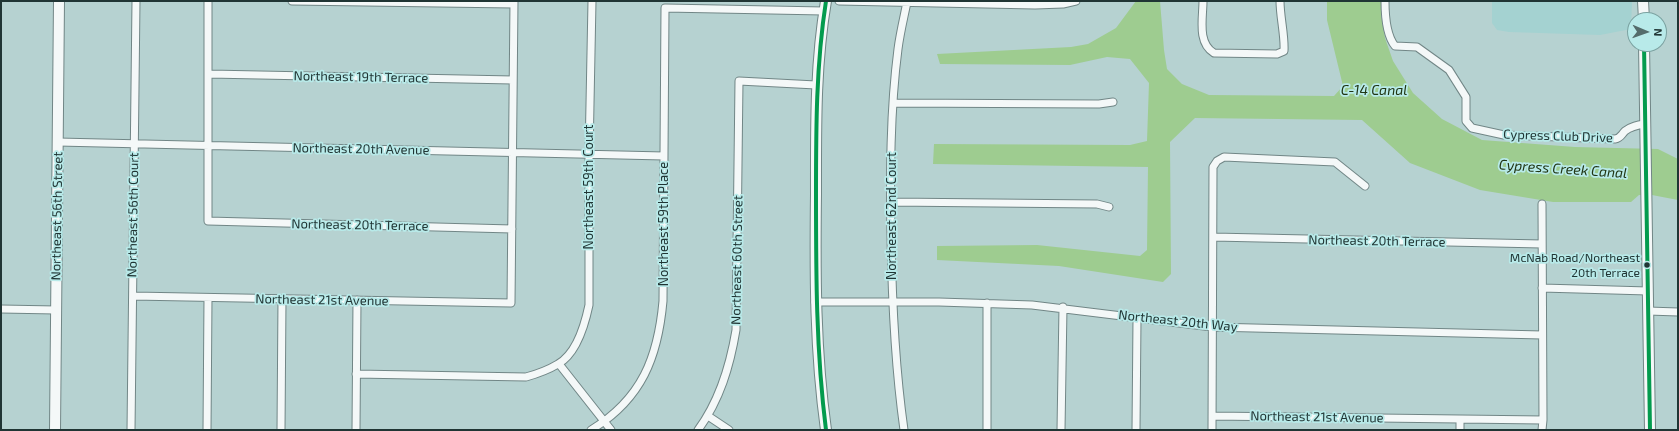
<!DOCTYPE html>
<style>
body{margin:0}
#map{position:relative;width:1679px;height:431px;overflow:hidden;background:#b6d2d1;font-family:"Exo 2",sans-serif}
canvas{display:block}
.frame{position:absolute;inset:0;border:2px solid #203534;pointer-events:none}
.north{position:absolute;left:1627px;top:12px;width:40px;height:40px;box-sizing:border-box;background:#b8eae9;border:1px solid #7ba2a1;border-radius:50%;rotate:92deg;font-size:11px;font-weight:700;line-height:16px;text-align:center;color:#203534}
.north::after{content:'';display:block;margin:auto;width:14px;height:18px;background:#546c6b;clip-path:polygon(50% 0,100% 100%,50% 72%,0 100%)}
</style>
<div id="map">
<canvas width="1679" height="431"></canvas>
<div class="frame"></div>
<div class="north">N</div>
</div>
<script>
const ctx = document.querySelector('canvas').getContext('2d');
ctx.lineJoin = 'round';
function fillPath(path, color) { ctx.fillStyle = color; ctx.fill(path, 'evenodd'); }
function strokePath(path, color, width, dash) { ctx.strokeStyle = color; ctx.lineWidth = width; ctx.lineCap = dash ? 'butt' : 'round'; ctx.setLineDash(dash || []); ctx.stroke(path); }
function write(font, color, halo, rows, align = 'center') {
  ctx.font = font + ' "Exo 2",sans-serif'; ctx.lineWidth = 3.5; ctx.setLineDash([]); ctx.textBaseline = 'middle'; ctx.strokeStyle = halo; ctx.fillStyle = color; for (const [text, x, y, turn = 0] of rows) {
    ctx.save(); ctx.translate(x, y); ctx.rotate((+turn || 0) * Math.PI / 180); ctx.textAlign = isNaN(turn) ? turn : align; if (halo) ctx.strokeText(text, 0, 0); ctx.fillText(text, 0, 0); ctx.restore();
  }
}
fillPath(new Path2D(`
 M1492,1H1632L1631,29L1600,35L1509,32L1497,30L1492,23Z`), '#a4d2d1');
fillPath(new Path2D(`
 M1136,1H1160L1164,50L1167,69L1182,84L1209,95L1334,96L1343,86L1327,20V1H1381V15L1385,38L1393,61L1413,93L1442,119L1482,140L1575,147L1658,149L1678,159V200L1652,195H1639L1631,202H1553L1480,190L1410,163L1362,120L1195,118L1170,142L1171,274L1163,282L1059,266L937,260V246L1037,245L1140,256L1147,250L1148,167L933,164L934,144L1130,145L1147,141L1149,83L1130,59L1107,57L1070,65L940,64L937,54L1071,47L1088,44L1116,28Z`), '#9ecc90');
const street = new Path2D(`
 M208,1V221L512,229
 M292,1L514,4
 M839,1L1035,5L1063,4L1076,1
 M1203,1C1203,18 1197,43 1214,53L1277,54L1284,51C1285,36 1280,17 1280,1
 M1385,1C1385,15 1386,35 1395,46L1417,47L1449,70L1466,97V121L1472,128L1504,135L1615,139C1621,138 1621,135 1625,131C1631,126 1638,125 1645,124
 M209,74L513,80
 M893,103L1099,104L1113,102
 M58,142L664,156
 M891,202L1097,204L1109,207
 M1542,204L1543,420L1542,430
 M1213,237L1542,244
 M1542,288L1648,291
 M133,296L511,303L514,1
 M815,302H939L1032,305L1212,327L1542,335
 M1,309L56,310
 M1648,311L1678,312
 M559,364L611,430
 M356,374L526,377C537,374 548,370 558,364C576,354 585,324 589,305V155L592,1
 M708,416L729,430
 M1212,416L1543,420
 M1460,420V430
 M131,430L136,1
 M207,430L208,298
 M281,430L282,299
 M356,430L357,300
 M591,430C642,399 658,357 663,301L665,8L824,11
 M698,430C720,400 730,366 736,330L739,81L816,85
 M904,430C895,366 892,302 891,237C890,175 890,111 898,49C900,33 904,17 907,2
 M987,430V303
 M1061,430L1063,307
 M1136,430L1137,319
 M1212,430L1213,167L1217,161L1224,157L1335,162L1365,186`);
const secondary = new Path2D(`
 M826,1C815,65 816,129 816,194C815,274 815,351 826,430
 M1643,1L1644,20
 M1644,44L1650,430
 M55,430L59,1`);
strokePath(street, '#718686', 9);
strokePath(secondary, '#718686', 12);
strokePath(street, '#f4f8f8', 7);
strokePath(secondary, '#f4f8f8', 10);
strokePath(new Path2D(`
 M826,1C816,65 816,129 816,194C816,273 816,351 826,430
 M1644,44L1650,430`), '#039b4e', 4);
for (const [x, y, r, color] of [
 [1647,265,3.5,"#203534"]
]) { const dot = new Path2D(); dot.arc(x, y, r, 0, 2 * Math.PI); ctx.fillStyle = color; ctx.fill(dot); strokePath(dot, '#b8eae9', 1.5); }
write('12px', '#203534', '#b8eae9', [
 ["McNab Road/Northeast",1640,258],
 ["20th Terrace",1640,273]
], 'right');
write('13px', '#203534', '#b8eae9', [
 ["Northeast 19th Terrace",361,77,1],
 ["Cypress Club Drive",1558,136,2],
 ["Northeast 20th Avenue",361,149,1],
 ["Northeast 59th Court",589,187,-90],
 ["Northeast 56th Court",133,215,-89],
 ["Northeast 56th Street",57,216,-89],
 ["Northeast 62nd Court",892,216,-90],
 ["Northeast 59th Place",664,224,-90],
 ["Northeast 20th Terrace",360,225,1],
 ["Northeast 20th Terrace",1377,241,1],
 ["Northeast 60th Street",737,260,-89],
 ["Northeast 21st Avenue",322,300,1],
 ["Northeast 20th Way",1178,321,6],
 ["Northeast 21st Avenue",1317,417,1]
]);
write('italic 14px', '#203513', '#b8eae9', [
 ["C-14 Canal",1374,90],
 ["Cypress Creek Canal",1563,169,4]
]);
</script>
